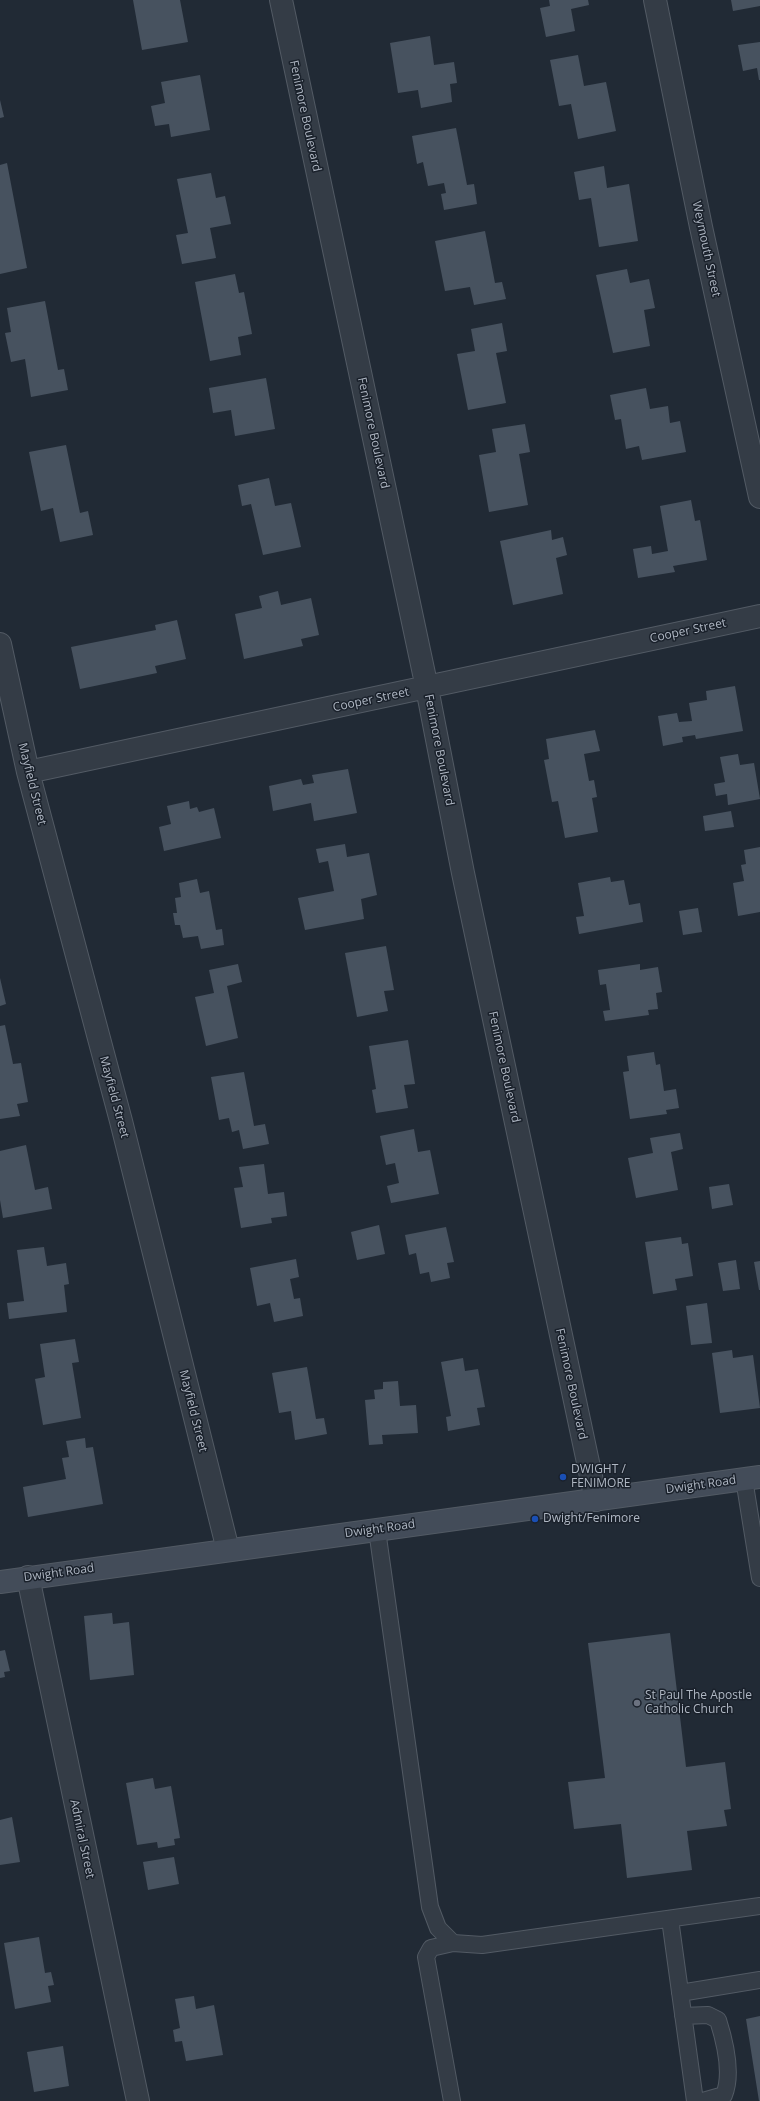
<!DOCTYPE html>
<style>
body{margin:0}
canvas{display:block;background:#212a35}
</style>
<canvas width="760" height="2101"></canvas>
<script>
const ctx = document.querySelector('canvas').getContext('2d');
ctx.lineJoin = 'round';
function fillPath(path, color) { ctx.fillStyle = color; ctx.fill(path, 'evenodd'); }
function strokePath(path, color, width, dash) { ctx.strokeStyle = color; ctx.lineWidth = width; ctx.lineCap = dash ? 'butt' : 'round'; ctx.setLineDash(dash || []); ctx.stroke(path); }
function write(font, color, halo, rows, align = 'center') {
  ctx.font = font + ' "Open Sans",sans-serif'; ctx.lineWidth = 3; ctx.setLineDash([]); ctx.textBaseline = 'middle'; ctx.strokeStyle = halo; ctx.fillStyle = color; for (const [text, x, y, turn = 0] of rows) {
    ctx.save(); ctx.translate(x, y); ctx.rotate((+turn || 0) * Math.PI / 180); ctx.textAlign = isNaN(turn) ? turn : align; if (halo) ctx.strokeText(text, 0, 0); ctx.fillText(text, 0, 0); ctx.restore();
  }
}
fillPath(new Path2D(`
 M133,0H180L188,42L142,50Z
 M549,0H588L589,5L571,9L575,31L546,37L540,8L550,6Z
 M731,0H760V6L733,11Z
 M430,36L434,65L454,62L457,83L450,84L452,102L421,108L418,90L398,93L390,43Z
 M760,42V80H759L757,68L743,71L738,45Z
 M578,55L584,86L606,82L616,131L578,139L571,104L559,106L550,60Z
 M200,75L210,130L171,137L169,124L155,126L151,106L165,103L161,82Z
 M0,100L4,117L0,118Z
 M456,128L467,185L474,184L477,204L444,210L441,194L446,193L444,183L428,186L423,162L417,164L412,136Z
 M7,163L27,268L0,274V165Z
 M604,166L607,188L629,184L638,241L599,247L591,198L579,200L574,172Z
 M211,173L216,198L225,196L231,224L210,228L216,258L182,264L176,235L188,233L177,179Z
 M485,231L495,283L502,282L506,299L474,305L470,287L445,291L435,241Z
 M627,269L630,283L649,279L655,308L644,310L650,346L613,353L596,275Z
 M235,274L239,293L244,292L252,334L238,337L241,355L210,361L195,282Z
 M45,301L58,370L64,369L68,390L31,397L25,359L11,362L5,333L11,332L7,308Z
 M502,323L507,351L496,353L506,403L468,410L457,354L475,351L471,329Z
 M266,378L275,429L235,436L231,410L213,413L209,388Z
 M646,388L650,409L668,406L670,423L680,421L686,452L642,460L639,446L626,449L621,419L615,420L610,395Z
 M525,424L530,452L519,454L528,505L489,512L479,455L496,452L492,429Z
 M66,445L80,513L88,511L93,535L60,542L53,508L41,511L29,452Z
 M269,478L275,506L291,503L301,547L263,555L251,504L242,506L238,485Z
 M691,500L695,521L700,520L707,560L673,566L675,572L638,578L633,549L651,546L652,554L668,551L660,506Z
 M551,530L552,540L563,537L567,555L556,558L563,594L513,605L500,541Z
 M278,591L281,605L311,598L319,635L301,639L303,646L244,659L235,614L262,608L259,596Z
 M177,620L186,659L155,666L157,673L80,689L71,647L156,630L155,625Z
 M735,686L743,731L696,739L695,735L682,737L683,742L663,746L658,716L677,713L679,722L692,721L689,703L707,700L706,691Z
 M595,730L600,751L584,754L589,781L594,780L597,797L592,798L598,832L565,838L558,801L552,802L544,760L549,759L546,739Z
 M738,754L740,765L754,763L760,799L728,805L727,794L716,796L714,784L725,782L720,757Z
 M348,769L357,813L314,821L311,803L273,811L269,786L301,779L303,785L314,783L312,775Z
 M189,801L190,809L197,807L199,812L214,808L221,838L164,851L159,827L171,824L167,806Z
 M731,811L734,827L705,831L703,816Z
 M345,844L347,857L369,853L377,895L361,899L364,919L305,930L298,898L334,891L328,861L319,863L316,849Z
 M760,847V912L738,916L733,883L744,881L741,865L746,864L744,850Z
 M610,877L611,882L624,880L629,905L640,903L643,922L579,934L576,917L584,916L578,883Z
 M197,879L200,893L209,891L216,930L222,929L224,945L201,949L198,936L183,938L180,925H175L173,913H177L175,898L181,897L179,883Z
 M698,908L702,932L683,935L679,911Z
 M386,946L394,990L384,991L388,1011L357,1017L345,953Z
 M238,964L242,982L227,986L238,1038L206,1046L195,997L214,993L209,970Z
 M640,964V970L658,967L662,992L656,993L658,1009L648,1010L649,1015L605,1021L603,1011L610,1010L606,984L600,985L598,970Z
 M0,978L6,1004L0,1006Z
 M5,1025L13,1064L21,1063L28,1102L17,1104L20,1116L0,1119V1026Z
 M408,1040L415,1084L404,1085L408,1108L376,1113L372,1090L376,1089L369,1046Z
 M654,1052L656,1065L660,1064L664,1091L676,1089L679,1108L666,1110L667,1114L630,1119L623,1072L629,1071L627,1056Z
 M244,1072L254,1126L265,1124L269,1144L243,1149L239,1130L232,1132L229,1118L219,1120L211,1077Z
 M414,1129L418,1152L430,1150L439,1194L391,1203L387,1186L399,1183L395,1163L386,1165L380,1136Z
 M680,1133L683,1149L671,1152L678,1190L636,1198L628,1158L653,1153L650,1138Z
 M26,1145L35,1190L48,1187L52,1209L3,1218L0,1200V1151Z
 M264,1164L268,1194L284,1192L287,1216L271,1218L272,1223L241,1228L234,1188L243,1187L239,1167Z
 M729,1184L733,1205L712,1209L709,1187Z
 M379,1225L385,1254L357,1260L351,1232Z
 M446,1227L454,1262L447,1263L450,1278L431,1282L429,1272L420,1274L416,1253L409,1255L405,1235Z
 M681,1237L682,1244L688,1243L693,1276L675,1279L677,1290L653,1294L645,1242Z
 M44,1247L47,1266L66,1263L69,1284L64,1285L67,1312L9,1319L7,1303L24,1301L17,1250Z
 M296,1259L299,1277L290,1279L294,1299L300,1298L303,1316L274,1322L270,1303L257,1306L250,1268Z
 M736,1260L740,1289L723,1291L718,1263Z
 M760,1261V1290H759L754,1262Z
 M707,1303L712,1343L691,1345L686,1306Z
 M75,1339L79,1362L72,1363L81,1418L43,1425L35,1379L45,1377L40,1344Z
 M732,1350L733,1358L753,1355L760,1408L720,1413L712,1353Z
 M463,1358L465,1371L478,1369L485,1407L477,1408L480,1425L448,1431L446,1417L451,1416L441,1362Z
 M307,1367L316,1419L324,1418L327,1434L295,1440L291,1411L279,1413L272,1373Z
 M398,1381L400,1406L416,1405L418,1433L382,1435L383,1444L369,1445L365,1400L375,1399L374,1390L383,1389V1382Z
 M85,1438L86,1448L93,1447L103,1504L28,1517L23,1487L66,1479L62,1458L69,1457L66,1441Z
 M112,1613L113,1624L129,1622L134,1675L90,1680L84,1616Z
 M670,1633L686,1767L725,1762L731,1809L724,1810L727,1826L687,1831L692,1870L627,1878L621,1824L574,1829L568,1782L605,1778L588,1643Z
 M5,1650L10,1671L4,1672L5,1677L0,1678V1651Z
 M153,1778L155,1789L171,1786L180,1838L174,1839L175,1845L158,1848L157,1842L137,1845L126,1783Z
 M12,1817L20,1862L0,1865V1820Z
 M174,1857L179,1884L148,1890L143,1862Z
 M39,1937L45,1973L51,1972L54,1985L48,1986L51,2002L15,2009L4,1943Z
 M194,1996L196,2009L214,2005L223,2055L186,2061L182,2041L175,2042L173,2030L180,2028L175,1999Z
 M760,2016V2101H759L746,2019Z
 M63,2046L69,2086L34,2092L27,2052Z`), '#47525f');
const lane = new Path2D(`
 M744,1479L760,1578
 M377,1530L430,1907L438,1928L453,1943L482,1945L760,1906
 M670,1919L695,2101
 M680,1993L760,1980
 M683,2016L708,2015L718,2020C725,2042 733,2073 724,2095L703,2101
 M452,2101L426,1957L431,1948L453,1943`);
const street = new Path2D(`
 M281,0L427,688L463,873L596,1500
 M655,0L701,227L760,497
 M0,644L28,772L121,1121L228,1550
 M28,772L760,616
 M28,1577L138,2101`);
const secondary = new Path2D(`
 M0,1582L760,1477`);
strokePath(lane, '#525a64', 18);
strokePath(street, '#525a64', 24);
strokePath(secondary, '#525a64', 24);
strokePath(lane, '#343c46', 16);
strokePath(street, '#343c46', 22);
strokePath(secondary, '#434c59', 22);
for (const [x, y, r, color] of [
 [563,1477,4,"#1a4fb4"],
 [535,1519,4,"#1a4fb4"],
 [637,1703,4,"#6b7280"]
]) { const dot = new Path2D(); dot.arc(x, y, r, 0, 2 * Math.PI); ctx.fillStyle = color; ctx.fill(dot); strokePath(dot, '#1a212b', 1.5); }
write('12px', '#afb7c3', '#1a212b', [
 ["Fenimore Boulevard",305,116,78],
 ["Weymouth Street",706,249,78],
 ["Fenimore Boulevard",373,433,78],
 ["Cooper Street",688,631,-12],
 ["Cooper Street",371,700,-12],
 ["Fenimore Boulevard",439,750,79],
 ["Mayfield Street",32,784,76],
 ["Fenimore Boulevard",504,1067,78],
 ["Mayfield Street",114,1097,75],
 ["Fenimore Boulevard",571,1384,78],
 ["Mayfield Street",193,1411,76],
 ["Dwight Road",701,1485,-8],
 ["Dwight Road",380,1529,-8],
 ["Dwight Road",59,1573,-8],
 ["Admiral Street",82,1839,78]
]);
write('12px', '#afb7c3', '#1a212b', [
 ["DWIGHT /",571,1470],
 ["FENIMORE",571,1484],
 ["Dwight/Fenimore",543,1519],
 ["St Paul The Apostle",645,1696],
 ["Catholic Church",645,1710]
], 'left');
</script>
